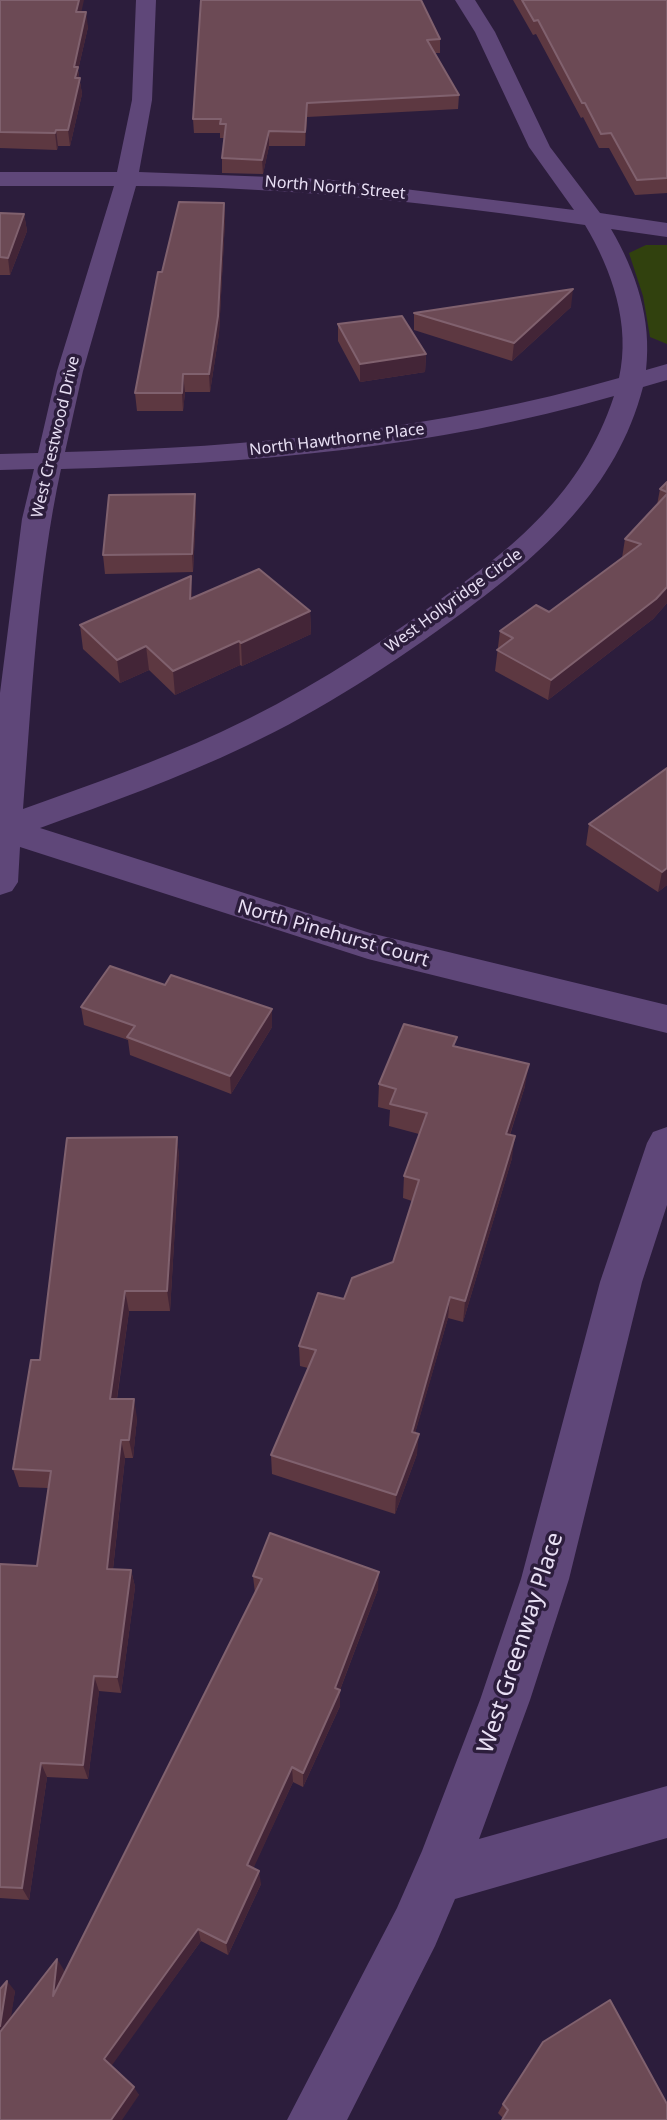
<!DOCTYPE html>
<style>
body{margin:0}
canvas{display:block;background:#2c1d3c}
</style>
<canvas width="667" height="2120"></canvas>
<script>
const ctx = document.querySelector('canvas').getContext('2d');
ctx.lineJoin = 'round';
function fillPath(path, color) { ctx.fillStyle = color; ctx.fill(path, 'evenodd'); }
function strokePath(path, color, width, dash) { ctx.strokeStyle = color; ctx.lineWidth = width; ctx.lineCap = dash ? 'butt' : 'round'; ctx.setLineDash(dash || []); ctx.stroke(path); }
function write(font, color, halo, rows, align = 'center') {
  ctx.font = font + ' "Noto Sans",sans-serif'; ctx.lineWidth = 7; ctx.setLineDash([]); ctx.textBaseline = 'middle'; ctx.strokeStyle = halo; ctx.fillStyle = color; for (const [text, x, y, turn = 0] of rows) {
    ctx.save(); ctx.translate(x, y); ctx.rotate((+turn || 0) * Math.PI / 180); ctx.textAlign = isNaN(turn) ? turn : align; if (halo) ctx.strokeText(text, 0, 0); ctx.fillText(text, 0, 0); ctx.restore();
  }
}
fillPath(new Path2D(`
 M646,245H667V344L650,337L643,296L629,253Z`), '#31410e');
fillPath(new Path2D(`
 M136,0H156L152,100L139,172L324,179L574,210L529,147L475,32L455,0H475L495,32L550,147L600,213L667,223V237L611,229C636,272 652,319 646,370L667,364V380L643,387C617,488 542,554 462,613C394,663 322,710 246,746C179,778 109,803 40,828L370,933L667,1005V1033L368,959L20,847L18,882L12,891L0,895V693L22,519L34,469L0,470V454L38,453L57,371L114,186H0V172H117L132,100ZM136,186C287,187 436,203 585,225C612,270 631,325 619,378C440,430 251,447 65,452L83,371ZM614,396C582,493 515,547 434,604C367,653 296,697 221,732C156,762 90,785 23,809C32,695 37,580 61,469C246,464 436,448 614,396Z
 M667,1127V1205L642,1282L569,1579L530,1700L479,1839L667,1786V1838L455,1899L435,1946L347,2120H287L397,1908L422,1851L480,1700L521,1579L600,1282L647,1143L653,1132Z`), '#5f4779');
fillPath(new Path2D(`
 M0,0L82,12L88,27L78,70L82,94L70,146H58L57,150L0,148Z
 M201,0L440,39V53H435L459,95L458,109L307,117L305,146H269L263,174L222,173V158L224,138H220V133H194L193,119Z
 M513,0H667V193L635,195L609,148H599L583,117L581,118L536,34L533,35Z
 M224,203L225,220L219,333L210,392H185L183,411H137L135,393L162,272Z
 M0,213L24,214L27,231L10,275H0Z
 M571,307L512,361L414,330V313Z
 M338,324L426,354L425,372L360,382L338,341Z
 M667,482V603L653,619L548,700L495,671L500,631L549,612L622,558L625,539L657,505L660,489Z
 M196,512L193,572L105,574L103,555Z
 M192,598L310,611L311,634L242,666L240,665L175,695L149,670L120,683L83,649L80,625Z
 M667,768V885L658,892L586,845L589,824Z
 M165,985L272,1027L231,1094L130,1055L128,1040L84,1025L81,1007Z
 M456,1047L525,1086L510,1135L512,1158L463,1322L448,1318L415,1433L417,1454L395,1514L272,1474L271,1455L308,1368L300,1366L299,1346L344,1299L393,1262L412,1201L403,1198L404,1176L419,1134L389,1126L390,1110L378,1107L379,1084Z
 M177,1137L179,1158L170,1311H129L117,1399L137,1418L133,1458H125L113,1569L131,1570L135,1587L121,1693L99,1691L88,1779L47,1777L29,1900L0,1898V1564L37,1566L48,1488L19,1487L13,1469L40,1360Z
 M253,1576L378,1589L340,1690V1706L303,1787L293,1782L253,1868L261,1884L228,1955L201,1941L111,2065L139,2095L0,2120V1989L15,1991L10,2019L64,1970L63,1975L255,1593Z
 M503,2104H667L503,2118L498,2113Z`), '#5d3841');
fillPath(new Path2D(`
 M79,0H84L78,27L76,12Z
 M86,12L88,27L78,70L82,94L70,146L68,130L74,67Z
 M307,103V117L305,146V132Z
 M56,130L58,146L57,150L55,133Z
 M269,131V146L263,174L262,160Z
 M224,203L225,220L219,333L210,392L209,374Z
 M24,214L27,231L10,275L8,258Z
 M573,289L571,307L512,361L514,343Z
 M426,354L425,372L360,382V364Z
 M183,374L185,392L183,411L182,393Z
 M195,494L196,512L193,572L192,554Z
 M191,576L192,600L190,599Z
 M667,587V603L653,619L548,700L551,680Z
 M310,611L311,634L242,666L241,643Z
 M239,641L240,665L175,695L173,671Z
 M146,646L149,670L120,683L117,660Z
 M667,868V885L658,892L662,872Z
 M272,1009V1027L231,1094L230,1076Z
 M529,1064L525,1086L503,1156L506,1134Z
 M515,1136L512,1158L463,1322L465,1301Z
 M177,1137L179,1158L170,1311L167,1291Z
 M125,1291L129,1311L114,1418L110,1399Z
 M450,1297L448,1318L410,1451L412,1432Z
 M134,1399L137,1418L133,1458L129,1440Z
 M419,1434L417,1454L395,1514L396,1495Z
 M121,1440L125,1458L111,1586L107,1569Z
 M131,1570L135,1587L121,1693L117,1677Z
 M379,1572L378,1589L338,1695L340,1690V1706L303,1787V1773Z
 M94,1676L99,1691L88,1779L83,1765Z
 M41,1763L47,1777L29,1900L22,1888Z
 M292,1767L293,1782L249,1878L247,1865Z
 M259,1871L261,1884L228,1955L226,1943Z
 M198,1929L201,1941L110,2068L104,2059Z
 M57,1959L64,1970L59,2006L53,1996Z
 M7,1981L15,1991L7,2044L0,2036V2026Z
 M134,2087L139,2095L122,2120H111Z`), '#432537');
const building = new Path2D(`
 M0,0H79L76,12H86L74,67H78L75,78H80L68,130H56L55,133L0,132Z
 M201,0H421L440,39L427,40L459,95L307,103L305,132L269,131L262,160L222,158L226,124H220L221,119H193Z
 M522,0H667V178L637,180L611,133L601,134L585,103H582L538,20L534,21Z
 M179,202L224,203L218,316L209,374H183L182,393H135L158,272H162Z
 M0,213L24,214L8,258L0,257Z
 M573,289L514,343L414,313Z
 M402,316L426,354L360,364L338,324Z
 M667,482V492L660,489Z
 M195,494L192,554L103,555L109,495Z
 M667,494V587L656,599L551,680L497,650L513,638L500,631L536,605L549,612L641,544L625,539Z
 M259,569L310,611L241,643L239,641L173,671L146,646L117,660L80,625L191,576L190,599Z
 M667,768V868L662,872L589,824Z
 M110,966L165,985L171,975L272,1009L230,1076L127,1037L135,1026L81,1007Z
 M404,1024L457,1037L453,1046L529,1064L506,1134L515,1136L465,1301L450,1297L412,1432L419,1434L396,1495L271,1455L316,1350L299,1346L318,1293L344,1299L352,1278L393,1262L419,1180L404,1176L427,1113L390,1104L396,1089L379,1084Z
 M177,1137L167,1291H125L110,1399H134L129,1440H121L107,1569L131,1570L117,1677L94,1676L83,1765L41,1763L22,1888L0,1887V1564L37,1566L51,1471L13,1469L31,1360H40L67,1138Z
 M270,1533L379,1572L335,1688L340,1690L303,1773L292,1767L247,1865L259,1871L226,1943L198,1929L104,2059L134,2087L111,2120H0V2032L57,1959L53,1996L262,1579L253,1576Z
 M7,1981L0,2026V1989Z
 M610,2000L667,2104V2120H502L508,2110L503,2104L543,2042Z`);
fillPath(building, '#6c4a55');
strokePath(building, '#80616e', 2);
write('16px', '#e8dff4', '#2c1d3c', [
 ["North North Street",335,188,5],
 ["West Crestwood Drive",56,437,-77],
 ["North Hawthorne Place",337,440,-7],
 ["West Hollyridge Circle",454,601,-36]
]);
write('19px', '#e8dff4', '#2c1d3c', [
 ["North Pinehurst Court",333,934,16]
]);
write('23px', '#e8dff4', '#2c1d3c', [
 ["West Greenway Place",521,1643,-72]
]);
</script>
